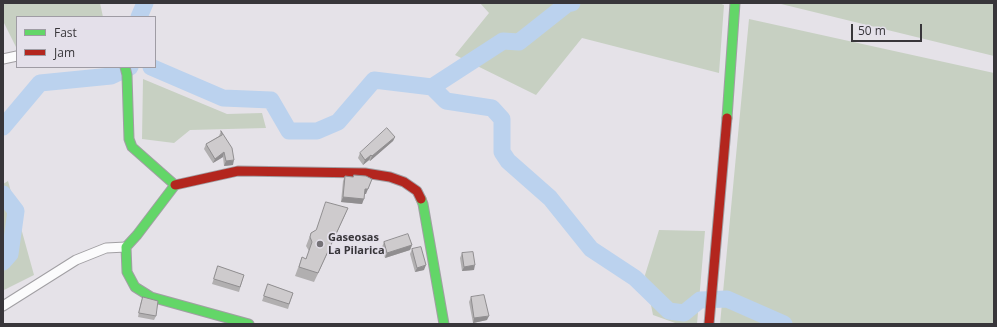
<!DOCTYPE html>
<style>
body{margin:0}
#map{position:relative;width:997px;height:327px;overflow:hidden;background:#e5e2e8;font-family:"Open Sans",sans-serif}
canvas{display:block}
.frame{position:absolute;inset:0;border:4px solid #38363a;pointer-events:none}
.legend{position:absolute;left:16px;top:16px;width:140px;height:52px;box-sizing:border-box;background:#e4e0ea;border:1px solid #9f9ca4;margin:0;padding:5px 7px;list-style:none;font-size:12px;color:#38363a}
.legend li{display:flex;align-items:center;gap:8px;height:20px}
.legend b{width:20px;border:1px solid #9f9ca4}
.scale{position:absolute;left:851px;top:24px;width:71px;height:18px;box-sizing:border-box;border:2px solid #38363a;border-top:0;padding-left:5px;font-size:12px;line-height:14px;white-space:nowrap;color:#38363a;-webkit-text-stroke:3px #e4e0ea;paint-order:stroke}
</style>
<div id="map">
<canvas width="997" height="327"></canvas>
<div class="frame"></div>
<ul class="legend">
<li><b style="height:5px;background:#63d668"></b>Fast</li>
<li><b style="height:5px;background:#b3261e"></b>Jam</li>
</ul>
<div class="scale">50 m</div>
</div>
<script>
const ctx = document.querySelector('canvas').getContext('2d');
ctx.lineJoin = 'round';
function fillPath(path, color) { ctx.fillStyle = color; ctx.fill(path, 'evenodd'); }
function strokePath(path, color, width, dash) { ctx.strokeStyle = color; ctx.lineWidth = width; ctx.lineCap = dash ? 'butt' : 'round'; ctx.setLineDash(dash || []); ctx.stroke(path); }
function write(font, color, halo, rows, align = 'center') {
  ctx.font = font + ' "Open Sans",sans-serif'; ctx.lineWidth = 3.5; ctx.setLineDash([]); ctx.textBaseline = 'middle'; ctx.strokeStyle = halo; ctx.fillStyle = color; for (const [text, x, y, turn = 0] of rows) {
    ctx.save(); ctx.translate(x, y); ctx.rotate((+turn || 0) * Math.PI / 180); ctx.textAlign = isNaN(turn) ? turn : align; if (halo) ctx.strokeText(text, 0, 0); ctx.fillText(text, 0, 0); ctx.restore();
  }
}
fillPath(new Path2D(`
 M3,3H20L23,4L24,3H100L103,17H17V49L3,21Z
 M480,3H719L724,5L719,73L582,38L536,95L455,55L489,13Z
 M777,3H994V56Z
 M749,19L994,73V324H720Z
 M143,79L227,114L262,113L266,128L190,130L174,143L142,139Z
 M8,181L34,275L4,290H3V184Z
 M659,230L705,231L697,324H678L653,315L645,275Z`), '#c7d0c2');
strokePath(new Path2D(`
 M139,17L145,3
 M151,67L223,98L271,100L289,131H317L338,122L374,80L432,87L503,41L519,42L567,4L572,3
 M432,87L446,101L492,108L502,119V152L508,161L550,198L591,249L635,278L669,311L684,313L700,300L727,299L784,324
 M3,127L40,83L111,76L130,67
 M3,194L16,211L10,254L3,262`), '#bbd2ee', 17);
const street = new Path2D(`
 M3,59L17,56
 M3,306L76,260L106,248L126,247`);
const fast = new Path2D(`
 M125,67L127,75L129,139L132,147L175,185L137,235L126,247L127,272L135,287L151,297L249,324
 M727,118L735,3
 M421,199L423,204L444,324`);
const jam = new Path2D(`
 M175,185L238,171L365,173L390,177L404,182L417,191L421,199
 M709,324L727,118`);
strokePath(street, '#a19fa3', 11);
strokePath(fast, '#a19fa3', 11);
strokePath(jam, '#a19fa3', 11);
strokePath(street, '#fbfbfc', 9);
strokePath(fast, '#63d668', 9);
strokePath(jam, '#b3261e', 9);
fillPath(new Path2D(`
 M221,131L233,165L224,166L223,157L213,163L204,149L206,144L219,136Z
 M395,137L393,141L370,161L369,160L363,165L358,158L360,153Z
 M345,176L366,194H364L362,204L341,202L343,181Z
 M348,208L344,217L314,282L295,276L302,257L306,259L309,251L306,246L311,233L316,230Z
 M384,242L412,245L410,250L385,258L382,247Z
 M412,249L424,270L415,272L410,254Z
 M462,253L474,270L462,271L460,258Z
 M218,266L244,275L239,292L212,284Z
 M268,284L293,293L288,309L262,301Z
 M143,297L156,316L154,320L138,317L141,302Z
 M471,297L487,320L473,323L469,302Z`), '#b1afb0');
fillPath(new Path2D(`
 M395,137L393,141L370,161L372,156Z
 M224,152L223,157L213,163L215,159Z
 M371,155L369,160L363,165L365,160Z
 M234,160L233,165L224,166L226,161Z
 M372,179L366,194H363L365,189Z
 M343,197L364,199L362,204L341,202Z
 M348,208L344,217L314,282L318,273Z
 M412,245L410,250L385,258L387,253Z
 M426,265L424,270L415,272L417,268Z
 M475,265L474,270L462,271L464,267Z
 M489,316L487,320L473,323L474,318Z`), '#908e90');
const building = new Path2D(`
 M387,128L395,137L372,156L371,155L365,160L360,153Z
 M221,131L232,148L234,160L226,161L224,152L215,159L206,144L222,135Z
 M354,175L366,176L372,179L368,189H365L364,199L343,197L345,176L353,177Z
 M326,202L348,208L318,273L299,267L302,257L306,259L312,242L310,237L311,233L316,230Z
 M408,234L412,245L387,253L384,242Z
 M421,247L426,265L417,268L412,249Z
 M473,252L475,265L464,267L462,253Z
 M218,266L244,275L240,287L214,279Z
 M268,284L293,293L289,304L264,296Z
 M484,295L489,316L474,318L471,297Z
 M143,297L158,301L156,316L139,313Z`);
fillPath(building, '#cecbcd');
strokePath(building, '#908e90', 1);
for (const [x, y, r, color] of [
 [320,244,4,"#757277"]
]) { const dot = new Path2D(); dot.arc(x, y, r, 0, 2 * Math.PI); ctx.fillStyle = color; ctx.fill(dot); strokePath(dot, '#e4e0ea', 1.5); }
write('bold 11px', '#38363a', '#e4e0ea', [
 ["Gaseosas",328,238],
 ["La Pilarica",328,251]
], 'left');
</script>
